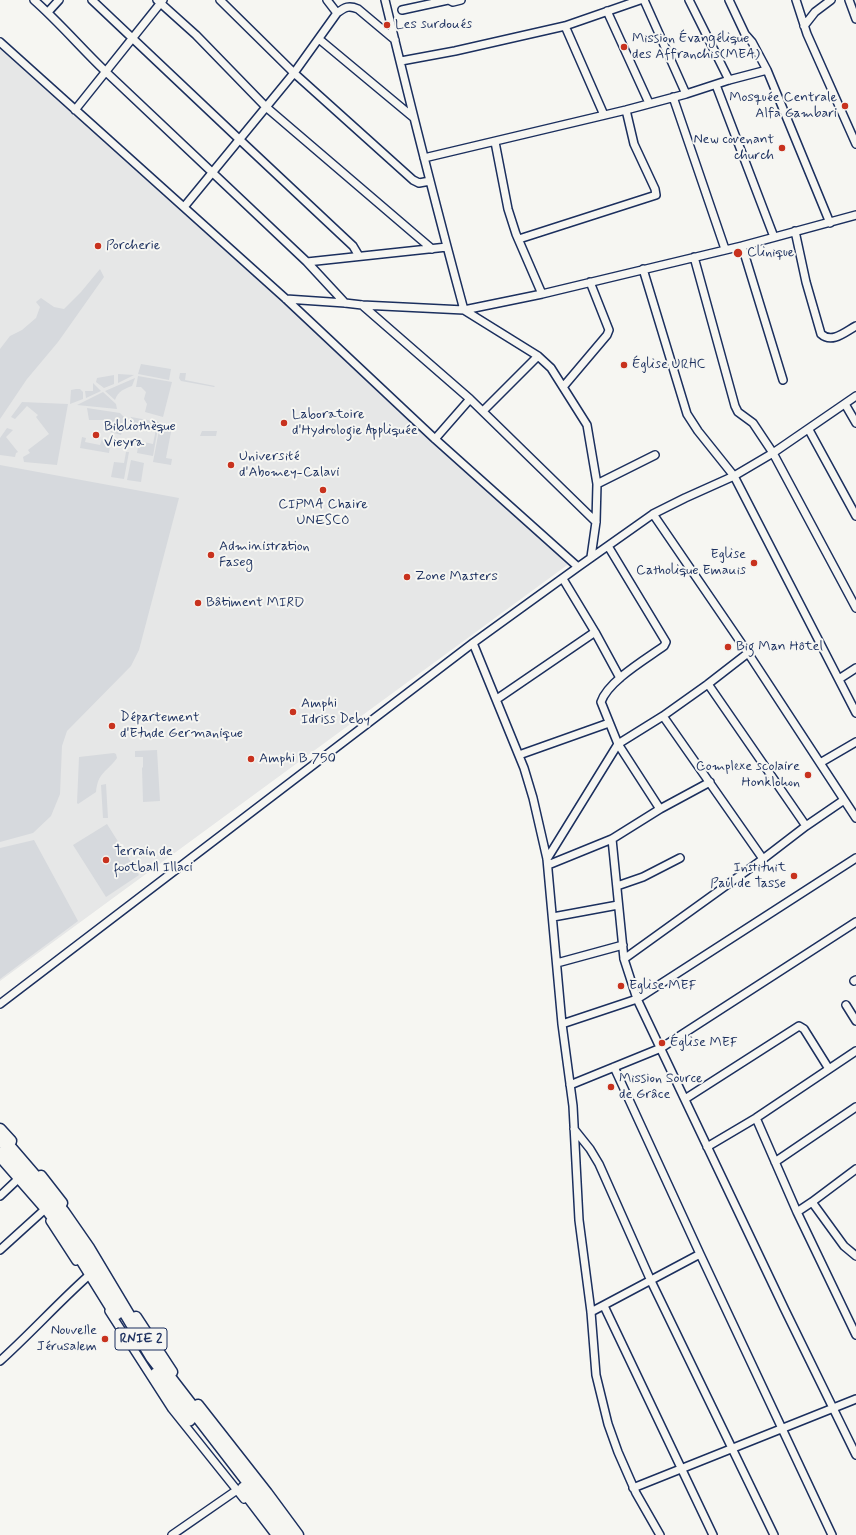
<!DOCTYPE html>
<meta charset="utf-8">
<style>
body{margin:0}
canvas{display:block;background:#f6f6f2}
</style>
<canvas width="856" height="1535"></canvas>
<script>
const ctx = document.querySelector('canvas').getContext('2d');
ctx.lineJoin = 'round';
function fillPath(path, color) { ctx.fillStyle = color; ctx.fill(path, 'evenodd'); }
function strokePath(path, color, width, dash) { ctx.strokeStyle = color; ctx.lineWidth = width; ctx.lineCap = dash ? 'butt' : 'round'; ctx.setLineDash(dash || []); ctx.stroke(path); }
function write(font, color, halo, rows, align = 'center') {
  ctx.font = font + ' Mynerve,sans-serif'; ctx.lineWidth = 4; ctx.setLineDash([]); ctx.textBaseline = 'middle'; ctx.strokeStyle = halo; ctx.fillStyle = color; for (const [text, x, y, turn = 0] of rows) {
    ctx.save(); ctx.translate(x, y); ctx.rotate((+turn || 0) * Math.PI / 180); ctx.textAlign = isNaN(turn) ? turn : align; if (halo) ctx.strokeText(text, 0, 0); ctx.fillText(text, 0, 0); ctx.restore();
  }
}
fillPath(new Path2D(`
 M0,47L87,122L570,563L0,981Z`), '#e6e7e7');
fillPath(new Path2D(`
 M100,269L104,277L58,342L27,379L0,419V349L10,336L22,330L36,318L40,307L36,302L41,298L54,307L64,309L81,292Z
 M141,364L171,369L169,380L138,374Z
 M180,373H186L185,380L215,386L214,387L181,381L179,378Z
 M118,374L134,375L118,383Z
 M114,375V384L104,388L96,382L97,378Z
 M138,376L172,382L163,417L145,412L147,404L144,399L146,392L141,387H136Z
 M135,378L132,386C124,389 118,391 115,400L105,391Z
 M93,383L101,391L86,398L85,391H93Z
 M76,389H80L83,392V399L70,404L71,390Z
 M103,392L116,404L117,409L77,405Z
 M22,402L68,404L57,465L24,462L23,457L30,453L28,450L49,434L36,417L38,415L27,406L15,419L11,417Z
 M87,408L120,413L126,419L121,435L107,431L103,427L104,420H89Z
 M131,417L159,422L153,456L137,453L139,441L153,444L156,429L138,426L134,428L129,427Z
 M160,425L172,427L166,458L172,459L171,465L153,462Z
 M7,428L13,430L6,437L18,452L16,453L15,457L0,455V438Z
 M202,431H217L216,436H200Z
 M82,437L86,438L85,442L100,445L102,439L111,441L109,453L80,448Z
 M126,452H129L124,479L111,477L114,462L124,463Z
 M131,460L144,463L141,482L127,480Z
 M0,465L179,498L139,650L131,666L67,731L62,746L60,794L51,816L33,833L0,842Z
 M157,750L160,801L143,802L142,768L143,767V757H135V751Z
 M114,753L116,754L117,758C106,773 98,772 96,792L78,804L77,803L79,757Z
 M106,784L108,818H103L101,785Z
 M107,824L139,875L106,897L73,845Z
 M34,840L78,921L0,979V848Z`), '#d6d9dd');
const street = new Path2D(`
 M34,0C59,22 81,48 105,71L307,262L345,303
 M92,0L240,140L353,246L359,256
 M157,0L196,35L266,107L432,249
 M220,0L294,73L413,180L419,183L430,181
 M327,0L337,13
 M385,0C410,103 436,207 464,310L538,356L551,368L587,425L597,484L596,522L591,557
 M449,0L453,2L461,0
 M644,0L686,94
 M689,0L729,80
 M729,0L745,34L752,42L767,70L830,223
 M796,0L807,34L856,144
 M849,0L856,19
 M402,10L448,0
 M607,11L649,103
 M48,12L59,0
 M565,26L604,115
 M804,26L815,12L831,0
 M319,39L414,118
 M0,42L286,299L435,439L578,567
 M401,61L455,51L565,26L640,0
 M716,85L774,237
 M673,97L725,249
 M75,110L163,0
 M495,142L508,209L516,234L542,294
 M424,158L626,110L686,94L729,80L767,70
 M184,207L294,73L337,13C345,7 349,5 358,9L395,40
 M795,231L806,282L821,334C832,344 845,332 856,326
 M519,239L656,195L655,189L634,144L626,110
 M742,246L783,380
 M694,257L735,406L738,412L753,423L773,453L856,608
 M307,262L447,247
 M643,269L687,414L698,431L734,476L856,713
 M286,299L345,303L362,305L464,310L542,294L742,246L856,215
 M362,305L470,399L596,522
 M563,387L607,335L609,330L590,282
 M845,404L856,423
 M483,411L538,356
 M809,430L856,516
 M435,439L470,399
 M597,484L655,455
 M653,514L748,653L856,818
 M608,546L666,642L664,646C646,659 608,681 601,702L618,744L660,809
 M563,579L595,632L620,678
 M473,643L524,768L533,798L547,859L562,1024L573,1106L579,1220L591,1312L596,1375L608,1424L618,1452L636,1493L660,1535
 M839,679L856,668
 M708,684L806,826
 M497,699L595,632
 M663,716L763,859
 M519,755L609,723
 M820,763L856,742
 M612,839L624,959L637,999L785,1310L856,1455
 M547,859L618,744L663,716L708,684L748,653
 M548,865L612,839L660,809L710,782
 M617,886L643,877L680,858
 M553,917L618,905
 M624,959L763,859L806,826L844,800
 M557,963L623,945
 M854,981L856,980
 M0,1004L473,643L578,567L653,514L685,498L734,476L773,453L856,396
 M846,1005L856,1021
 M562,1024L637,999L645,994L856,858
 M614,1067L700,1254L832,1535
 M570,1085L661,1048L856,922
 M685,1099L799,1026L804,1029L829,1069
 M756,1118L797,1212L856,1335
 M574,1129L590,1149L599,1164L651,1281L774,1535
 M707,1147L756,1118L856,1051
 M775,1162L856,1107
 M0,1196L17,1180
 M812,1202L844,1246L856,1256
 M797,1212L812,1202L856,1169
 M50,1221L76,1261
 M0,1250L43,1211
 M604,1306L713,1535
 M109,1311L172,1409L244,1499
 M591,1312L700,1254
 M0,1361C30,1334 57,1304 87,1277
 M633,1488L856,1399
 M172,1535L237,1490`);
const secondary = new Path2D(`
 M0,1129L11,1141
 M41,1176L62,1203
 M136,1317L172,1372
 M198,1405L267,1493L298,1535`);
const highway = new Path2D(`
 M0,1137L37,1180L63,1213L88,1249L152,1356L290,1535
 M0,1154L48,1209L65,1231L116,1313
 M156,1375L189,1419
 M244,1489L279,1535`);
strokePath(street, '#1b2f5e', 10);
strokePath(secondary, '#1b2f5e', 13);
strokePath(highway, '#1b2f5e', 16);
strokePath(street, '#f6f6f2', 7);
strokePath(secondary, '#f6f6f2', 10);
strokePath(highway, '#f6f6f2', 13);
for (const [x, y, r, color] of [
 [387,25,4,"#c8321e"],
 [624,47,4,"#c8321e"],
 [845,106,4,"#c8321e"],
 [782,148,4,"#c8321e"],
 [98,246,4,"#c8321e"],
 [738,253,5,"#c8321e"],
 [624,365,4,"#c8321e"],
 [284,423,4,"#c8321e"],
 [96,435,4,"#c8321e"],
 [231,465,4,"#c8321e"],
 [323,490,4,"#c8321e"],
 [211,555,4,"#c8321e"],
 [754,563,4,"#c8321e"],
 [407,577,4,"#c8321e"],
 [198,603,4,"#c8321e"],
 [728,647,4,"#c8321e"],
 [293,712,4,"#c8321e"],
 [112,726,4,"#c8321e"],
 [251,759,4,"#c8321e"],
 [808,775,4,"#c8321e"],
 [106,860,4,"#c8321e"],
 [794,876,4,"#c8321e"],
 [621,986,4,"#c8321e"],
 [662,1043,4,"#c8321e"],
 [611,1087,4,"#c8321e"],
 [105,1339,4,"#c8321e"]
]) { const dot = new Path2D(); dot.arc(x, y, r, 0, 2 * Math.PI); ctx.fillStyle = color; ctx.fill(dot); strokePath(dot, '#f6f6f2', 1.5); }
for (const [x, y, w] of [
 [141,1339,52]
]) { const box = new Path2D(); box.roundRect(x - w / 2, y - 11, w, 22, 3); ctx.fillStyle = '#f6f6f2'; ctx.fill(box); strokePath(box, '#1b2f5e', 1); }
write('bold 13px', '#1b2f5e', null, [
 ["RNIE 2",141,1339]
]);
write('14px', '#1b2f5e', '#f6f6f2', [
 ["Les surdoués",395,25],
 ["Mission Évangélique",632,39],
 ["des Affranchis(MEA)",632,55],
 ["Mosquée Centrale",837,98,"right"],
 ["Alfa Gambari",837,114,"right"],
 ["New covenant",774,140,"right"],
 ["church",774,156,"right"],
 ["Porcherie",106,246],
 ["Clinique",747,253],
 ["Église URHC",632,365],
 ["Laboratoire",292,415],
 ["d'Hydrologie Appliquée",292,431],
 ["Bibliothèque",104,427],
 ["Vieyra",104,443],
 ["Université",239,457],
 ["d'Abomey-Calavi",239,473],
 ["CIPMA Chaire",323,505,"center"],
 ["UNESCO",323,521,"center"],
 ["Administration",219,547],
 ["Faseg",219,563],
 ["Eglise",746,555,"right"],
 ["Catholique Emauis",746,571,"right"],
 ["Zone Masters",415,577],
 ["Bâtiment MIRD",206,603],
 ["Big Man Hôtel",736,647],
 ["Amphi",301,704],
 ["Idriss Deby",301,720],
 ["Département",120,718],
 ["d'Etude Germanique",120,734],
 ["Amphi B 750",259,759],
 ["Complexe scolaire",800,767,"right"],
 ["Honklohon",800,783,"right"],
 ["Terrain de",114,852],
 ["football Illaci",114,868],
 ["Instituit",786,868,"right"],
 ["Paul de Tasse",786,884,"right"],
 ["Eglise MEF",629,986],
 ["Église MEF",670,1043],
 ["Mission Source",619,1079],
 ["de Grâce",619,1095],
 ["Nouvelle",97,1331,"right"],
 ["Jérusalem",97,1347,"right"]
], 'left');
</script>
